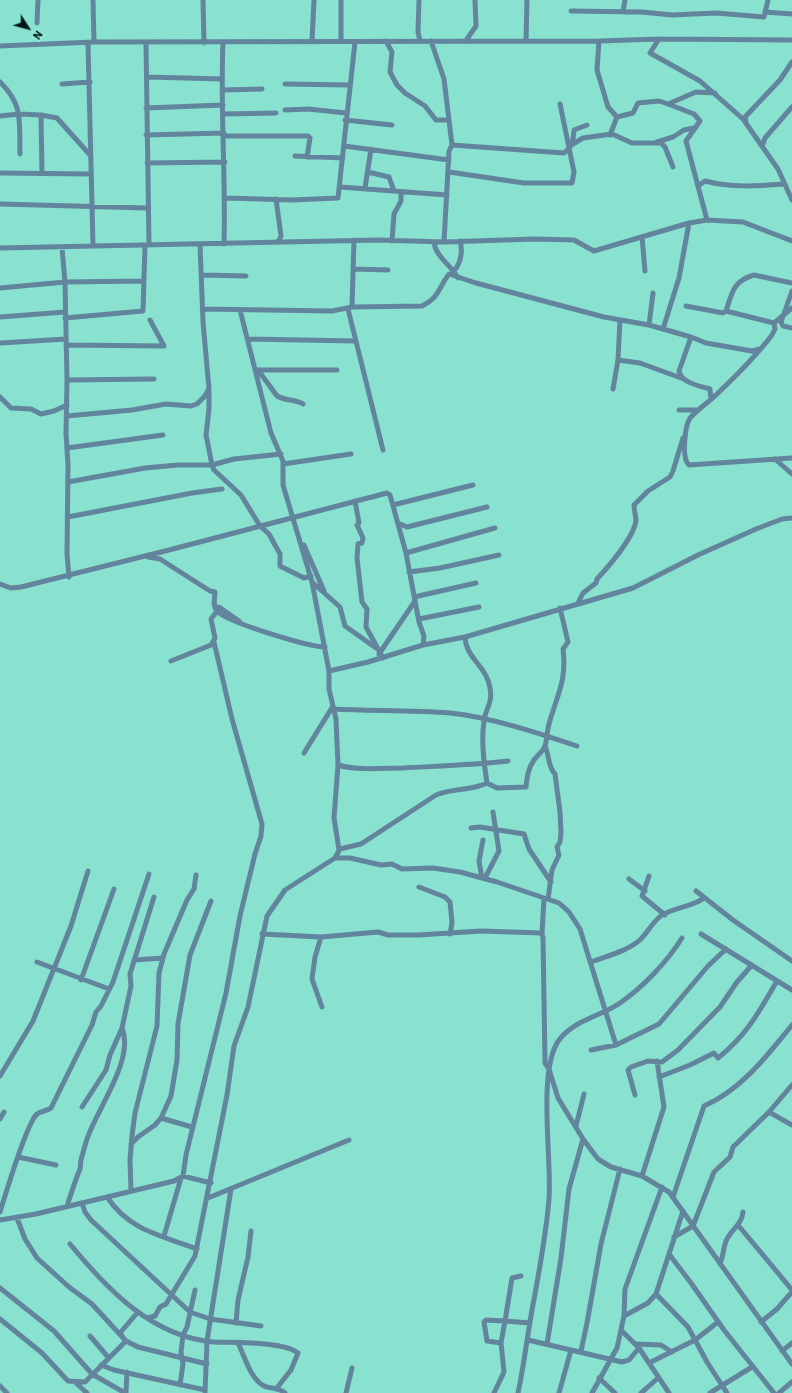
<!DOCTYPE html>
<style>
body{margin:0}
#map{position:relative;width:792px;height:1393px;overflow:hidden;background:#89e1cf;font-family:"IBM Plex Sans",sans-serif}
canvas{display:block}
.north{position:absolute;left:8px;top:8px;width:40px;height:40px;-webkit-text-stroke:3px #96eedc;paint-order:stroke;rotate:126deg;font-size:11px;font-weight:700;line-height:16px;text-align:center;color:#001813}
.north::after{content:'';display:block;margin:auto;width:14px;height:18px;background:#001813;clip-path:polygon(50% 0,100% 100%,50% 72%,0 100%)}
</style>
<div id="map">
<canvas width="792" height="1393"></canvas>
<div class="north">N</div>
</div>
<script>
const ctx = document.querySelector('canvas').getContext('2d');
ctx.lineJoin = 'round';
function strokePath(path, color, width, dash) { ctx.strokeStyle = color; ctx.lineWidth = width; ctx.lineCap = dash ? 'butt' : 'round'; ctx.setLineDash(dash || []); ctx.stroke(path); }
strokePath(new Path2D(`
 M93,0L94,42
 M203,0L204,43
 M419,0L418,32L420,41
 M625,0L623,11L625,12
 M571,11L642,12L672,15L716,13L764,17L768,0
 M765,12L792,14
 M37,23L38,0
 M659,39L650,53L700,81L743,119L778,169L792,200
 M386,41L392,52L390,72L397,85L405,93L425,106L436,120H448
 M431,41L444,79L452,145L449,151L444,242
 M468,41L467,39L476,26L475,0
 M526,41L527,0
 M599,41L597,70L608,107L617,117
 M312,42L314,0
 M341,42V0
 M146,43L149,245
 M223,43C220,110 226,177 224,244
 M88,44L93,246
 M0,46L94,42L599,41L659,39L792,40
 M147,77L222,79
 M0,82C24,105 19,123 20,154
 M62,84L90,82
 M285,84L349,85
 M222,90L262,89
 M668,104L694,114L700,121L686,141L707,220
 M146,108L223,105
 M285,110L308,109L346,113
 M223,114L276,113
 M41,115L57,118L90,155
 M0,116L19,114L41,115L42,173
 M345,120L392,125
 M746,123L745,117L780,80L792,62
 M146,135L224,133
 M610,135L617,117L633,113L638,103L659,101L668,104L696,92L715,93
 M224,136H308L310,138L307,157
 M657,142L673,137L684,130L694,128
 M573,144L583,138L612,134L632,143H661L665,147L673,167
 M763,144L765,138L792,107
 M452,145L564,153C573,146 573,142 574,130L587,125
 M344,146L449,160
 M295,156L343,158
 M147,163L225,162
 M368,172L389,177L394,191
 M449,172L524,183H572L574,172L560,104
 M0,173L90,174
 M698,186L705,181C731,188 758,186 784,184
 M340,187L447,195
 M365,188L371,149
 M226,198L292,200L338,198L355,42
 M276,199L281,236L278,242
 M0,204L147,208
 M642,237L645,271
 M392,241L394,214L401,201V192
 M434,242C435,256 452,266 458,278
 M0,248L378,240L444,242L535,239L574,240L594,251L689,223L707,220L743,222L792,241
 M62,248L65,282L67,380L66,433L68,465L67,554L69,577
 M353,269L388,270
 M453,272C461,264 463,251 460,241
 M202,275L246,276
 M0,288L65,282L144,281
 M792,291L781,322L783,326L792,328
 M686,306L723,313L726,311L774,323
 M352,307L422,306C440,297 438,288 449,274L476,283L604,317L649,325L691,337L706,343L752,351L760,349
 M792,308L774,323L775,329L772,335C756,356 737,375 718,393C709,402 698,409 690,418C685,426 681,458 689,465L792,458
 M203,309L332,311L352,307L354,240
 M348,309L383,450
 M240,310L271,433L283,461V485L312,582L329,671V689L336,719L338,765C359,771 382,768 403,768C438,766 473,765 508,761
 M726,311C732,293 733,281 754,275L792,283
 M0,317L65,312
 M65,318L143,311L145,245
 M649,325L653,293
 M663,329L679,278L689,223
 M691,337L679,371C681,383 700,386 710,389L711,399
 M248,339L356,341
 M0,343L66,339
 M66,345L164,346L150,320
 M618,360L640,363L681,378
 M255,370H337
 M258,370L277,396C286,401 295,399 303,404
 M67,380L154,379
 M613,389L618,360L620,320
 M209,391V409L206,435L212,465L214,470L241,495L260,526L269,534L280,554V566L304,578L311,576
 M0,397L11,408L31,409L41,414L54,411L67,405
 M679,410H698
 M67,416L132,410L166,404L191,406L197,404L205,396L209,388L208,378L203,322L200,244
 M67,448L163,435
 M775,459L792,474
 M283,464L351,454
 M68,482L145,468L178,465H212L234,459L281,454
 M355,501L359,523L357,525L363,538L362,543L358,544L357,558L362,602L367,609L366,627L383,658
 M393,505L473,485
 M68,517L192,493L222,489
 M398,523L407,527L487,507
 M304,545L324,591
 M406,553L495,528
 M148,557L160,559L210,591L215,592C215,599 212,605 217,611C226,622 309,647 325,647
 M409,572L440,568L499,555
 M312,582L340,607L345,626L376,648
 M0,584L11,588L21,587L169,550L387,493L390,495L406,553L419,622L424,636L423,645
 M414,597L476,583
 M578,603L583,593L596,583L597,579C609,566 633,538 636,521C636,516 634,511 634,505L648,491L670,477L673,471L683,438
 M216,608L219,607L239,621
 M419,619L479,607
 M465,637C466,659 487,666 490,688C493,704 485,709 484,721C481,741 484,763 487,783
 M379,654L415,601
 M171,661L211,645L215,638L211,619L217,611
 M329,671L368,662L423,645L465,637L633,588L698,555L756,529L782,519L792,518
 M333,709C372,711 411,710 450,713C490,717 538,733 577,746
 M545,746C549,754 548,768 555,774L560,812L561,833L560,842L557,847L559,855L552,870L548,899
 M304,753L333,706
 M338,765L334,818L339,850
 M487,783L497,788L526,787C527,778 528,768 534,760C537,755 543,752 545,746C547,739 547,731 549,724C557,695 567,681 563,649L568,642L560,608
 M471,828L480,827L524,834L529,849L551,882
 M335,858H350L381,865L392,864L402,869L433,868L460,872L497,882L559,903L569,912L580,929L616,1045
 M649,876L642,896L665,915
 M482,878L479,861L483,840
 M485,878L499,851L493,812
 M629,879L645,891
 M419,887L445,897L450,902L452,923L450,934
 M696,891L733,920L792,961
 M262,934L321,937L378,932L388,935H419L481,931L541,933L543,937L545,1063L549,1069L558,1098L583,1139L598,1159L611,1167L642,1176L669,1192L792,1364
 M542,934L544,898
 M701,934L792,990
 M321,937L315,957L312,979L322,1007
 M134,960L163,958
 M37,962L109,989
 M591,962C607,956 628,951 641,939C648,932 654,920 662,915C675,907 692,907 704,898
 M81,980L114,889
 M591,1050L616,1045L659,1024L708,966L726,949
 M0,1076L33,1021L71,926L88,871
 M659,1077L690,1065L714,1053L718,1058C747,1035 759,1012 777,981
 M635,1095L628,1070L631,1067L648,1061L662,1062L678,1050L720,1007L737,982L752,965
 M82,1107L106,1070L110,1055L122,1028L131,986L130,974L154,897
 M769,1112L792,1125
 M161,1118L192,1127
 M0,1119L4,1112
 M576,1126L584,1094
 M131,1144L138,1137L155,1125L161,1118L171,1096L177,1060L178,1024L190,955L211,901
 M18,1157L56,1165
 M183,1176L211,1183
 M642,1176L664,1107L657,1061
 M131,1191L130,1160L132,1136L135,1113L157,1026L159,973L164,954L187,900L194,889L196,875
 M107,1197C130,1231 160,1235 197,1249
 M673,1197L704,1106C741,1090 767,1056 792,1025
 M208,1198L349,1140
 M82,1203L85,1212L91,1220L190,1312L210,1319L261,1326
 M67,1206C71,1194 75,1181 80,1169C81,1166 80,1163 81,1160C83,1153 85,1145 87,1139C97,1109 135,1059 122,1028
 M0,1212C5,1196 27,1122 37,1114C41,1111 47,1111 51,1108L92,1025L96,1012L101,1006L113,982L149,874
 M17,1218L25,1239L37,1258L69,1287L92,1304L126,1341L138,1347L207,1364
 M0,1220L36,1214L174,1181L183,1176L186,1155L226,993L240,916L255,854L261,836L262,824L232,719L214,642
 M738,1225L792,1290
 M164,1236L181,1178
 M674,1237L693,1226L714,1172L730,1157L733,1147L769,1112L792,1085
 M70,1244C107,1289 152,1337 214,1342C234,1343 283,1341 298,1353L291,1370L276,1389
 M669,1254L691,1283L724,1330L774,1393
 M720,1263C724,1256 723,1246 727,1239C732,1229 742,1224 743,1212
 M0,1288L54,1331L92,1374L125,1393
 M656,1294L688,1327L707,1362L727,1393
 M624,1316L648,1303L656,1294L683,1211
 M147,1318L155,1316L160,1307L166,1304L195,1256L227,1095L234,1046L248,1007L267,916L285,890L335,858L340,849L361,844L436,795C453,788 471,791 487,783
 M0,1319L42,1353L68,1381L85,1382L126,1341
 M761,1322L777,1309L792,1292
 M236,1323L238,1300L248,1257L251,1231
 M622,1331L639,1348L669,1393
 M90,1336L108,1357
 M122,1336L120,1333L137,1313
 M528,1340L622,1362L629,1360L639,1348
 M238,1343C245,1357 250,1378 264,1386C271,1389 279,1387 285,1393
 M501,1343L487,1341L484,1322L486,1320L505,1321L512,1278L521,1276
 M547,1344L561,1258L569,1189L583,1139
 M636,1344L661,1345L672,1352
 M581,1351L587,1323L601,1244L620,1169
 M782,1351L792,1343
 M649,1363L695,1340L718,1322
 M101,1365L114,1370L205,1390
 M599,1378L615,1393
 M76,1383L87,1393
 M180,1385L183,1364L181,1352L183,1335L187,1327L195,1290
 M0,1386L7,1393
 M126,1393L127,1372
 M205,1393L207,1341L231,1189
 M346,1393L352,1368
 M494,1393L504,1372L501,1343L505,1321L530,1323
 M518,1393C524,1365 527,1338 532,1310C539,1273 546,1236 549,1199C552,1159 538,1077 557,1043C570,1021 600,1017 620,1003C643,987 667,962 682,938
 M559,1393L571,1350
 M592,1393L617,1348L624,1316L625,1289L662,1187
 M641,1393L658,1378
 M710,1393L752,1367
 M779,1393L792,1382`), '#62859d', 5);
</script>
